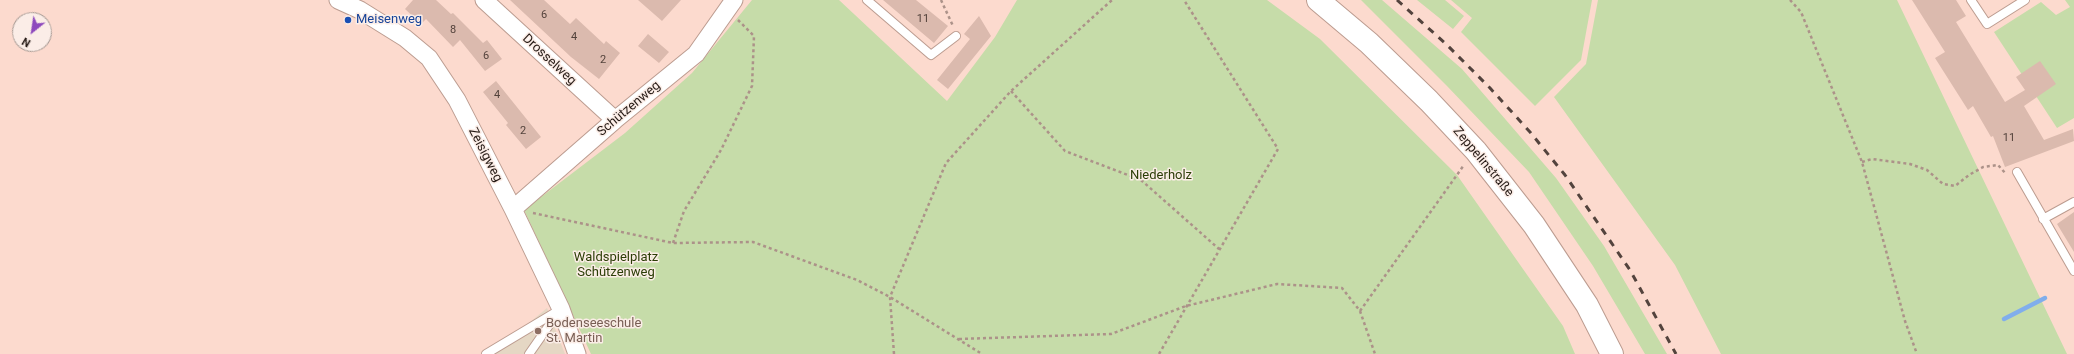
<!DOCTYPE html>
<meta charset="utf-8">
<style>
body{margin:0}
#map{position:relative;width:2074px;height:354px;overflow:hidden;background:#fcdace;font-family:Roboto,sans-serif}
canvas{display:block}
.north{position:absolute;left:12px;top:12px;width:40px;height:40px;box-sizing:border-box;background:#fbede7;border:1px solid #a59993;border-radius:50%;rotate:210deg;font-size:11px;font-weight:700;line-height:16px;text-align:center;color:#251a15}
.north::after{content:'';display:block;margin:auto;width:14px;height:18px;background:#8e49bd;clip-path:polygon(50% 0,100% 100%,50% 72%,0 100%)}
</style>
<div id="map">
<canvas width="2074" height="354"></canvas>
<div class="north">N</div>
</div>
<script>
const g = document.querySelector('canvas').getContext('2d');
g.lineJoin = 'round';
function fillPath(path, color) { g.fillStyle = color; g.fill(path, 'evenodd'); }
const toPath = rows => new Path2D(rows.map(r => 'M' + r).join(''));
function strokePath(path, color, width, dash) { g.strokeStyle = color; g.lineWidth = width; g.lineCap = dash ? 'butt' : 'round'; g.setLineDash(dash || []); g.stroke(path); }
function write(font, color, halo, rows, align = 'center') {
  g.font = font + ' Roboto,sans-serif'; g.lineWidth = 3; g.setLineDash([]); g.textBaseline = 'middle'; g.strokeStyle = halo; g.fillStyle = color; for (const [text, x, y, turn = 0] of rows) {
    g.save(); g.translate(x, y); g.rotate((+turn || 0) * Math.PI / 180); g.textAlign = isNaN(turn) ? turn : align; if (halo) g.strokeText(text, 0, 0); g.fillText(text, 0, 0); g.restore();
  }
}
const education = toPath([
 [547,308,565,354,492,354]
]);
const green = toPath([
 [752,0,839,0,947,101,995,37,1017,0,1267,0,1320,39,1457,175,1563,326,1575,354,591,354,524,210,625,133,692,73],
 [1361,0,1382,0,1462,69,1556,178,1604,246,1667,354,1645,354,1593,266,1529,172,1447,86],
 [1417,0,1445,0,1464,16,1453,29],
 [1451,0,1592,0,1581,60,1535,106,1461,32,1472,18],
 [1598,0,1897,0,2067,354,1721,354,1675,265,1554,97,1586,64],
 [2065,0,2074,0,2074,118,2057,128,1994,32,2041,2,2056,15,2070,7]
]);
const stream = toPath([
 [2004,319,2045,298]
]);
const building = toPath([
 [413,0,436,0,451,14,453,13,483,43,487,40,502,59,485,71,460,40,453,47,426,19,421,24,405,9],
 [510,0,544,0,570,24,576,18,604,44,606,41,620,53,599,79,571,57],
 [638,0,681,0,662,21],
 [883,0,916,0,948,26,934,43],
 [1912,0,1956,0,1966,16,1956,22,2005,102,2025,90,2016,77,2040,61,2056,84,2024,106,2044,140,2073,129,2074,141,2005,167,1993,136,1991,137,1973,106,1968,110,1935,58,1945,52],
 [979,16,991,36,948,89,937,80,970,39,964,34],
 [648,34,669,52,659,63,638,46],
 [496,81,541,137,526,149,506,125,508,123,483,92],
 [2074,212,2074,252,2057,224]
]);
const path = toPath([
 [941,0,953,26],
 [1790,0,1801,12,1862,162,1905,321,1917,354],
 [1011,91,1065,151,1141,180,1219,249],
 [1862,162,1872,159,1910,164,1927,170,1943,184,1955,186,1969,175,1983,167,1998,165,2006,174],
 [533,213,673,243,753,242,857,280,890,297,982,354],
 [673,243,684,211,721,150,752,86,754,36,738,20],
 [1360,311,1464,165],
 [959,339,1111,334,1186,306,1277,284,1342,288,1360,311,1375,354],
 [894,354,890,297,946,163,1011,91,1112,0],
 [1159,354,1278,149,1184,0]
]);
const lane = toPath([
 [867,0,931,55,956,36],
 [1971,0,1987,24,2025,0],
 [2017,172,2074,271],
 [2043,219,2074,202],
 [486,354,561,309],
 [529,354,559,311]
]);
const street = toPath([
 [338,0,360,10,405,38,429,58,457,100,513,209,561,309,577,354],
 [484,0,615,120],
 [513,209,615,120,696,54,734,0]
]);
const secondary = toPath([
 [1318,0,1369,43,1429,101,1476,151,1534,225,1587,305,1612,354]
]);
const rail = toPath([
 [1397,0,1446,44,1490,88,1530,132,1565,175,1630,270,1676,354]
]);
const markers = [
 [348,20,4,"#1a4fb4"],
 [538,331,4,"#8d6e63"]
];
const numberNames = [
 ["6",544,15],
 ["11",923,19],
 ["8",453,30],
 ["4",574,37],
 ["6",486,56],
 ["2",603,60],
 ["4",497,95],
 ["2",523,131],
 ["11",2009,138]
];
const transitNames = [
 ["Meisenweg",356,20]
];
const streetNames = [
 ["Drosselweg",549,60,43],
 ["Schützenweg",629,109,-40],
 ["Zeisigweg",485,155,63],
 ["Zeppelinstraße",1483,162,50]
];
const parkNames = [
 ["Niederholz",1161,176],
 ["Waldspielplatz",616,258],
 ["Schützenweg",616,273]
];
const educationNames = [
 ["Bodenseeschule",546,324],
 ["St. Martin",546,339]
];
fillPath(education, '#e5d7c4');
fillPath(green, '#c6dca9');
strokePath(stream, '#80aeec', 4.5);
fillPath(building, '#dbbaae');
strokePath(lane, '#bc9c90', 10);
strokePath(street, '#bc9c90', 19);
strokePath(secondary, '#bc9c90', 24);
strokePath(path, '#ac9289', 2.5, [3, 3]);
strokePath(lane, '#fff', 8);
strokePath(street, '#fff', 17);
strokePath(secondary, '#fff', 22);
strokePath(rail, '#53433d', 3, [7, 7]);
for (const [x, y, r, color] of markers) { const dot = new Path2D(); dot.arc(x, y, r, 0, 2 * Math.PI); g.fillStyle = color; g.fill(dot); strokePath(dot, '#fbede7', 1.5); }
write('11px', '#52423b', null, numberNames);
write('13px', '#164399', '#fbede7', transitNames, 'left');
write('13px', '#251a15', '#fbede7', streetNames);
write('13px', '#2c3e07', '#fbede7', parkNames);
write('13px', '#785e54', '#fbede7', educationNames, 'left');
</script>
